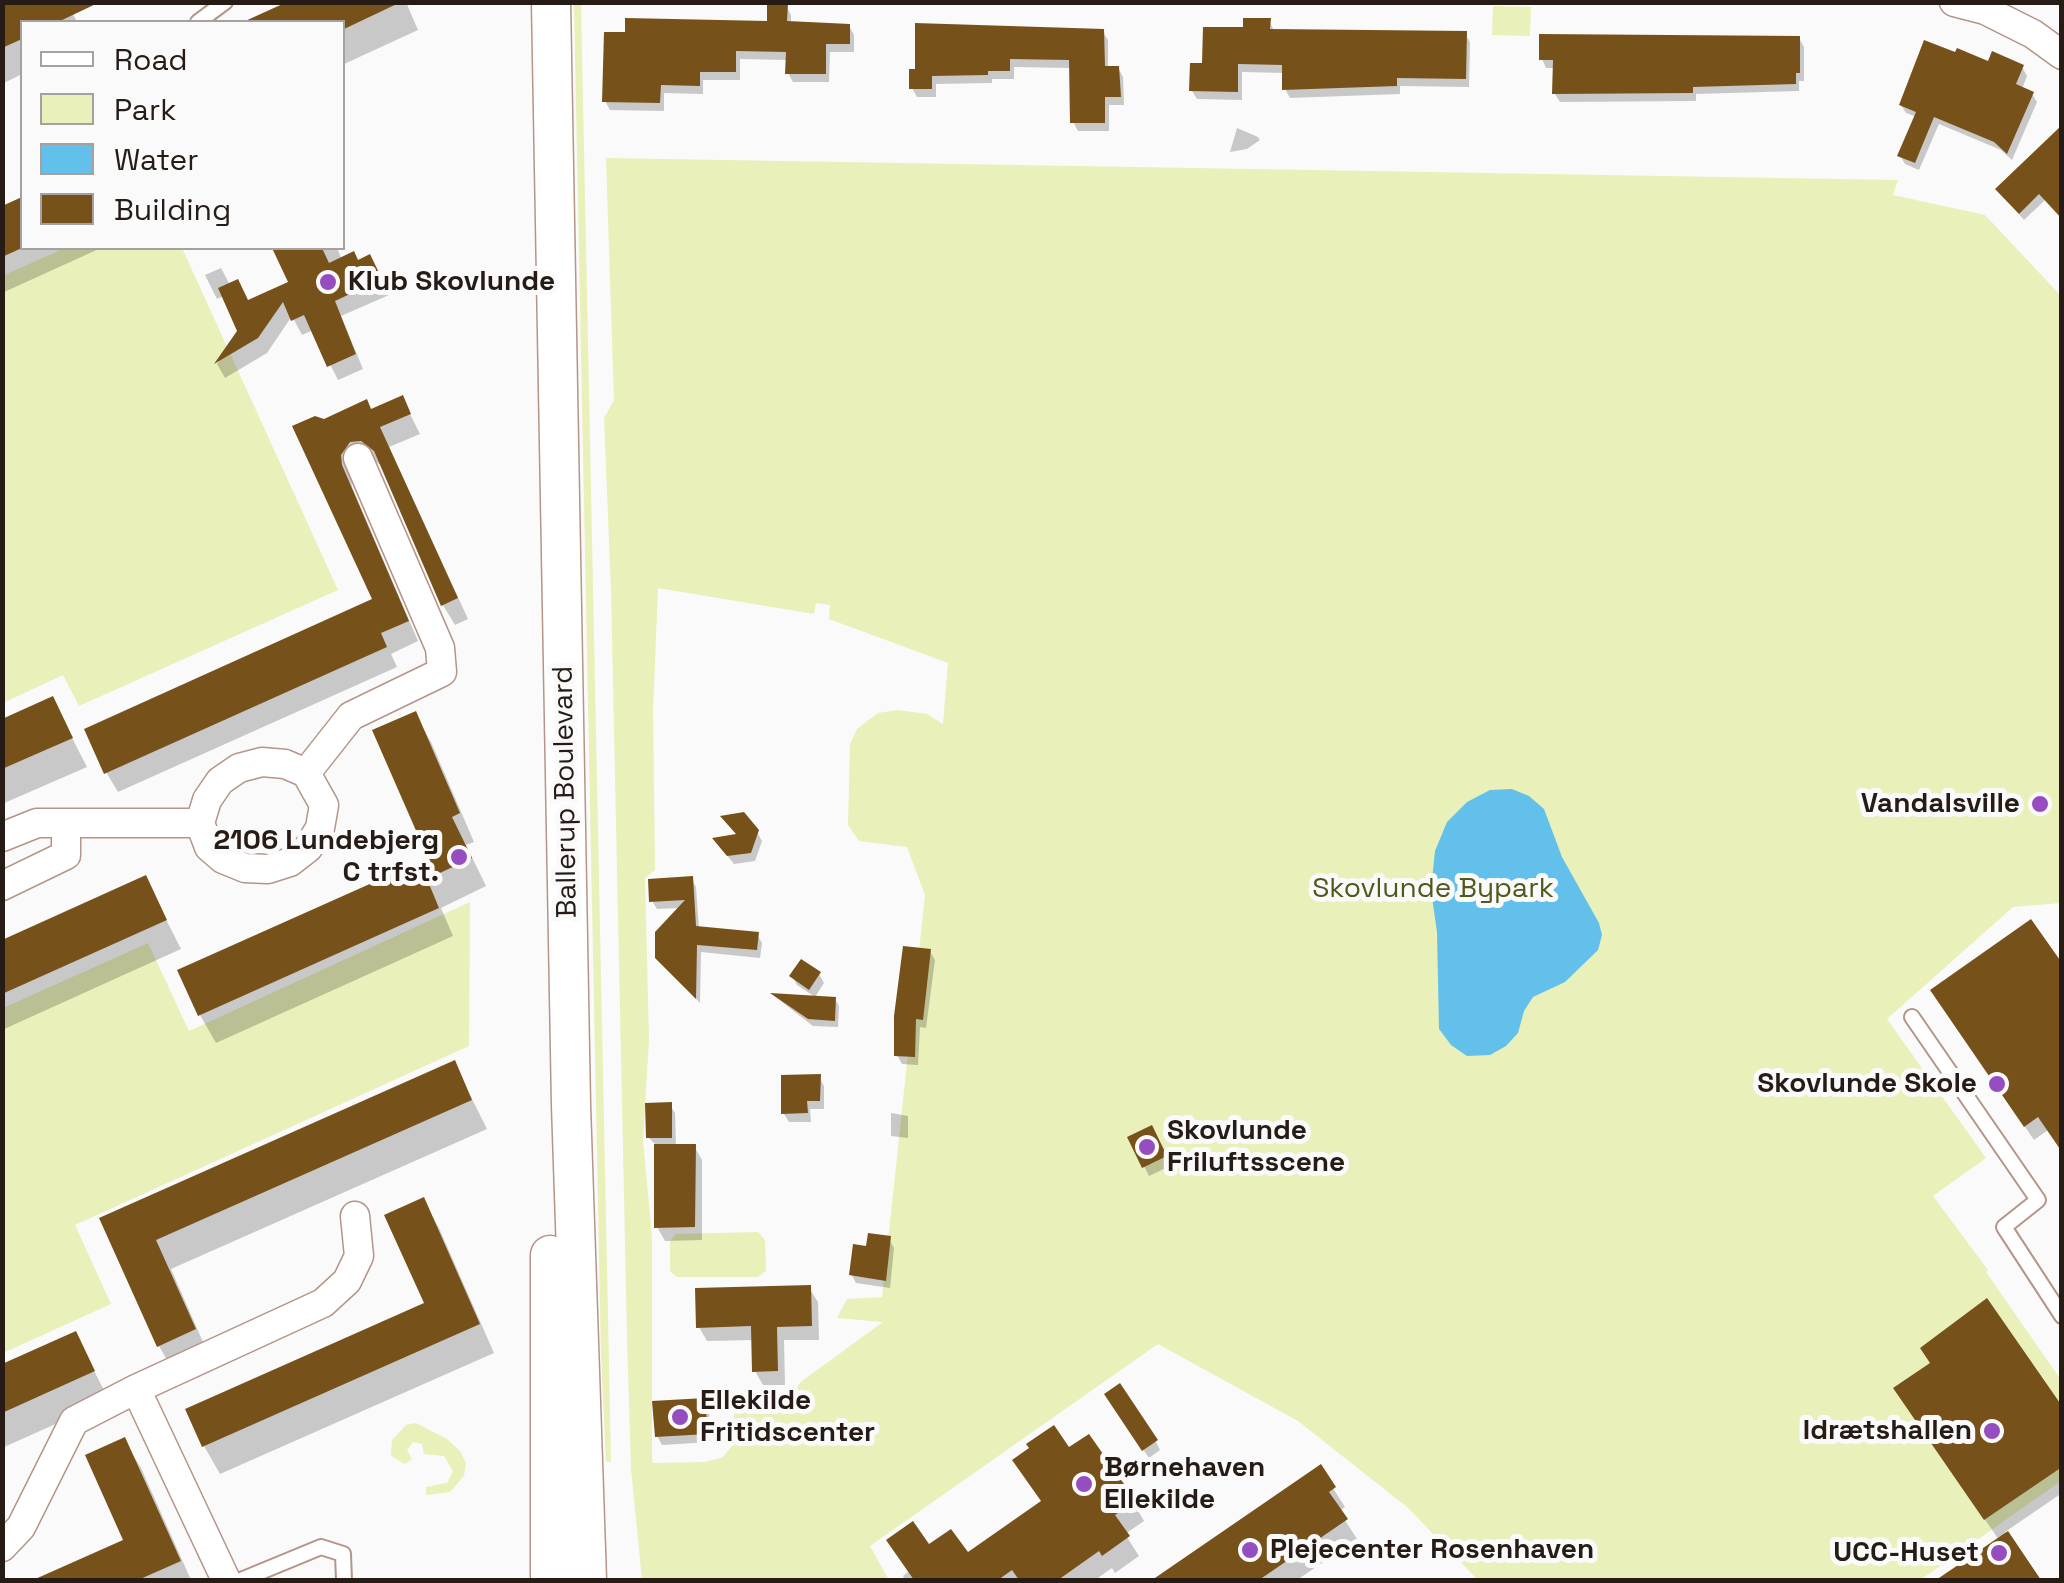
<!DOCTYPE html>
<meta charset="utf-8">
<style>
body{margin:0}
#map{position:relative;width:2064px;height:1583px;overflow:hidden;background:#fafafa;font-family:"Space Grotesk",sans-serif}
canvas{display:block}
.frame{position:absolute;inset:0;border:5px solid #271b16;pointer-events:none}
.legend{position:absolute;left:20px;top:20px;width:325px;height:230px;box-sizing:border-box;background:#fafafa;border:2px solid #a6a19f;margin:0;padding:12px 18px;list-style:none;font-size:30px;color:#271b16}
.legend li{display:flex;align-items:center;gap:20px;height:50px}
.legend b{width:50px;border:2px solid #a6a19f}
</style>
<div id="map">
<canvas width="2064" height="1583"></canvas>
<div class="frame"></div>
<ul class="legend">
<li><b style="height:12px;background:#fff"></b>Road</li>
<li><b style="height:28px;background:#e9f0b9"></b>Park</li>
<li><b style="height:28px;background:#62c0eb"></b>Water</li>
<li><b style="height:28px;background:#77511a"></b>Building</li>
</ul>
</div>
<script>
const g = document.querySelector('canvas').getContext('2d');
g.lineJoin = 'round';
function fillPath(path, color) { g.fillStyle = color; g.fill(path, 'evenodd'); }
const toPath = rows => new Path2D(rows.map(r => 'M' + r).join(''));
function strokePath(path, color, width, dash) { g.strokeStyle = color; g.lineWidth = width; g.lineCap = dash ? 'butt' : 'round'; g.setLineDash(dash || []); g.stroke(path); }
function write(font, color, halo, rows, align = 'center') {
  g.font = font + ' "Space Grotesk",sans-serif'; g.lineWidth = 10; g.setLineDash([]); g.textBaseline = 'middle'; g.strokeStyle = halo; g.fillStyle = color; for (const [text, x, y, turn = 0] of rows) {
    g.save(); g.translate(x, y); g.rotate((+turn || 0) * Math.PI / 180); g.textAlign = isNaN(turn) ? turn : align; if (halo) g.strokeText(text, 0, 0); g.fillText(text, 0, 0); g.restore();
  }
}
const green = toPath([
 [574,3,581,3,611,1462,606,1462,601,1355],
 [1493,6,1531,7,1530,36,1492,35],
 [606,158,1898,180,1893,195,1985,215,2061,296,2061,903,2013,907,1887,1019,1986,1158,1933,1196,1988,1270,1986,1272,2061,1380,2061,1481,1920,1580,1478,1580,1407,1507,1298,1421,1158,1344,870,1546,889,1580,642,1580,631,1469,627,1336,611,590,604,418,614,400],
 [658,588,814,614,816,603,830,605,829,619,948,663,943,724,927,714,898,710,878,713,857,729,850,744,848,825,859,841,907,847,925,895,882,1297,847,1299,837,1318,883,1322,802,1381,785,1401,735,1400,731,1447,723,1457,705,1462,653,1463,652,1458,652,1237,643,1140,649,1039,645,878,655,870,653,710],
 [65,248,182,248,338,590,79,706,63,675,3,703,2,276],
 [470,902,469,1046,75,1225,111,1304,3,1353,3,1008,148,943,189,1031],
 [758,1232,765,1240,766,1271,758,1277,677,1277,670,1271,670,1241,676,1234],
 [416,1423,447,1439,460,1451,466,1463,464,1476,450,1492,426,1495,426,1487,447,1483,453,1471,444,1456,424,1454,422,1444,413,1442,407,1450,412,1459,405,1464,391,1456,392,1440,406,1425]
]);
const water = toPath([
 [1512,789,1529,796,1544,809,1562,857,1599,923,1602,935,1598,950,1565,982,1533,997,1524,1011,1518,1033,1506,1046,1490,1055,1467,1056,1451,1045,1439,1029,1437,932,1431,890,1435,851,1447,822,1467,802,1490,790]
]);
const shadow = toPath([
 [2,2,67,2,77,22,22,22,22,74,2,84],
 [293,2,406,2,418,30,342,65,342,22,249,22],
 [786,6,791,15,791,24,849,26,854,35,854,52,830,52,829,82,793,82,788,73,788,60,740,59,740,80,703,80,703,94,664,93,664,111,610,110,605,101,769,24],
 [1269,20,1274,31,1465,34,1470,42,1469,87,1400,86,1400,94,1290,98,1285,89,1285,73,1242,72,1242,100,1197,99,1192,91,1205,66,1246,29],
 [1103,32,1108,40,1108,68,1118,68,1123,77,1124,105,1109,105,1109,131,1078,131,1073,122,1072,68,1014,67,1014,79,992,79,992,83,936,84,936,97,917,97,912,88,912,71],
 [1799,38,1804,47,1804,81,1799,81,1799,91,1696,94,1696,101,1560,102,1555,94,1556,68,1546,68,1542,59],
 [1989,64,2022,67,2027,76,2022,89,2032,94,2037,102,2012,160,2001,150,1939,124,1919,170,1905,164,1900,155,1917,117,1906,113,1901,105],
 [1237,128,1258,137,1260,140,1247,149,1230,152],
 [2062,128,2062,217,2045,200,2024,220,1998,190],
 [22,200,22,248,101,248,2,293,2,209],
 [275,248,337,248,342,260,378,272,389,295,341,316,363,369,338,380,313,330,302,335,292,316,267,353,225,378,217,364,240,331,224,296,217,299,205,275,221,268,230,285,248,303,291,283],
 [402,398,420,434,389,447,468,619,455,625,443,605,384,468,374,460,361,462,351,476,352,487,418,641,391,654,397,667,118,792,106,772,376,600,324,422,371,411],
 [52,699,87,767,2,804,2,721],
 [415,714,431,742,474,842,466,845,486,886,441,908,453,936,216,1043,200,1015,431,859],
 [757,832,762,841,755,861,734,864,720,847],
 [145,878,181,949,2,1030,2,942],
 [691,879,696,887,699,928,757,934,762,943,760,958,701,952,700,1003,657,957,680,908,657,909,652,901],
 [930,952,935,960,926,1028,920,1027,918,1065,902,1064,897,1055],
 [2062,968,2048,1130,2034,1140,1942,1005],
 [819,974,824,983,815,997,797,985,792,976],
 [774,996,835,999,839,1006,838,1027,813,1026],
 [454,1063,487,1129,171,1269,210,1358,175,1374,159,1346,103,1219],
 [819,1077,824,1086,824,1109,810,1109,811,1122,789,1122,784,1114],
 [670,1105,675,1113,676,1147,694,1146,702,1160,702,1240,665,1241,657,1227,657,1146,648,1137],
 [891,1113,908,1116,908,1138,891,1136],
 [1156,1137,1170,1166,1149,1176,1130,1138],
 [423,1200,439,1228,494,1353,220,1474,204,1446,427,1305],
 [889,1239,894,1248,890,1288,856,1283,851,1274,869,1249],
 [809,1288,818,1302,819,1340,784,1340,785,1385,763,1385,755,1371,754,1340,707,1341,699,1327],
 [75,1334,109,1400,2,1448,2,1367],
 [704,1400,709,1409,711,1442,662,1445,657,1436],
 [1112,1403,1156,1442,1160,1450,1149,1458],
 [1908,1407,2062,1410,2062,1493,2005,1532,2038,1580,1940,1580,1999,1540],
 [124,1440,141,1468,191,1580,39,1580,127,1541],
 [1068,1451,1133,1502,1144,1521,1125,1534,1139,1556,1115,1573,1112,1568,1095,1580,905,1580,903,1576,908,1572,900,1559,929,1548,967,1556,1043,1503],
 [1320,1468,1345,1507,1339,1511,1357,1539,1297,1580,1156,1580]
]);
const building = toPath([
 [2,2,100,2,58,22,22,22,22,39,2,48],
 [287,2,401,2,342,30,342,22,243,22],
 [767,4,788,4,787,21,850,24,850,44,826,44,826,74,785,74,786,52,736,51,736,72,700,72,700,86,661,85,660,103,602,102,604,32,625,32,625,18,767,21],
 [1243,18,1271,18,1270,29,1467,31,1466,79,1397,78,1397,86,1282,90,1282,65,1238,64,1238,92,1189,91,1190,63,1202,63,1203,27,1243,27],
 [915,23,1104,29,1105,66,1119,66,1121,97,1105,97,1105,123,1070,123,1069,60,1010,59,1010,71,988,71,988,75,932,76,932,89,909,89,909,69,915,69],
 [1539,34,1800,36,1800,73,1796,73,1796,84,1693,87,1693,93,1552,94,1553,60,1539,60],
 [1924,40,1955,52,1957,48,1988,61,1992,51,2024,65,2016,84,2034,92,2007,154,1994,142,1934,117,1915,163,1897,156,1916,112,1899,105],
 [2062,125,2062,219,2039,194,2019,214,1995,189],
 [22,197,22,248,2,257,2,206],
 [272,248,322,248,329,263,354,251,358,260,370,254,382,279,335,301,356,354,327,367,304,315,291,321,283,302,258,338,214,364,237,331,218,288,238,279,248,300,288,282],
 [403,395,411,414,380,427,458,598,441,606,374,451,361,441,350,442,341,455,342,465,409,621,381,633,387,647,104,774,84,729,372,599,292,426,315,416,324,419,367,399,371,409],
 [53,696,73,738,2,769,2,719],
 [416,711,460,813,452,817,472,858,427,879,439,908,198,1016,177,970,428,858,372,730],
 [744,812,759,830,751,853,727,856,712,838,736,834,720,816],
 [146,875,167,920,2,994,2,940],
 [693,876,696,926,759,932,757,950,697,945,696,999,655,958,655,932,685,900,649,902,648,879],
 [2031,919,2062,963,2062,1152,2038,1117,2024,1127,1930,990],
 [903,946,931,949,923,1020,916,1019,915,1057,894,1056,894,1016],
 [801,959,821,972,809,990,789,976],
 [770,993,836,997,835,1021,808,1019],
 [455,1060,472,1100,156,1240,196,1329,157,1347,99,1218],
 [821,1074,820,1101,807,1101,808,1113,781,1114,781,1075],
 [672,1102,672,1138,646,1138,645,1103],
 [1152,1125,1167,1156,1142,1168,1127,1137],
 [654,1144,696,1144,695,1227,654,1228],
 [424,1197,480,1324,202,1447,185,1409,424,1303,384,1215],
 [868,1233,891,1236,886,1281,849,1275,853,1244,866,1246],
 [811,1285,812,1326,777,1327,778,1371,752,1372,751,1326,696,1328,695,1288],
 [1987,1298,2062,1406,2062,1467,1984,1520,1893,1388,1930,1363,1920,1348],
 [76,1331,95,1371,2,1413,2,1364],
 [1120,1383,1158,1440,1142,1451,1104,1394],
 [705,1398,708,1434,655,1437,652,1401],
 [1054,1425,1069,1447,1089,1434,1136,1501,1115,1515,1130,1536,1102,1556,1099,1551,1058,1580,1019,1580,1012,1570,998,1580,914,1580,886,1540,913,1521,929,1544,951,1529,968,1552,1041,1501,1012,1460,1029,1448,1026,1444],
 [125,1437,181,1561,138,1580,33,1580,123,1540,85,1455],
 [1321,1464,1336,1487,1329,1492,1348,1519,1259,1580,1152,1580],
 [2008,1531,2041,1580,1936,1580]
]);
const lane = toPath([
 [198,22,225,2],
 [1912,1017,2038,1200,2004,1227,2062,1316],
 [241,1580,321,1547,343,1554,344,1580]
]);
const street = toPath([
 [1954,2,1985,10,2033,34,2062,55],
 [262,762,285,764,306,773,324,805,320,828,308,848,290,862,268,869,245,868,223,859,209,847,200,823,207,800,220,781,239,768,262,762],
 [306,773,351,716,442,672,440,648,358,458],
 [2,837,37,823,200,823],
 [2,886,66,855,66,823],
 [136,1389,226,1580],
 [2,1547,21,1527,74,1421,136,1389,323,1303,347,1281,359,1256,355,1216]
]);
const secondary = toPath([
 [551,2,571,1105,587,1580],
 [550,1580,550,1255]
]);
const markers = [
 [328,282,10,"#954dc0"],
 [2040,804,10,"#954dc0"],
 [459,857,10,"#954dc0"],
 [1997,1084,10,"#954dc0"],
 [1147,1147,10,"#954dc0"],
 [680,1417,10,"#954dc0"],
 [1992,1431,10,"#954dc0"],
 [1084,1484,10,"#954dc0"],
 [1250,1550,10,"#954dc0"],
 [1999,1553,10,"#954dc0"]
];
const poiNames = [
 ["Klub Skovlunde",348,282],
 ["Vandalsville",2020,804,"right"],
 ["2106 Lundebjerg",439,841,"right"],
 ["C trfst.",439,873,"right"],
 ["Skovlunde Skole",1977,1084,"right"],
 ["Skovlunde",1167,1131],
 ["Friluftsscene",1167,1163],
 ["Ellekilde",700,1401],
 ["Fritidscenter",700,1433],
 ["Idrætshallen",1972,1431,"right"],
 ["Børnehaven",1104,1468],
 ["Ellekilde",1104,1500],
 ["Plejecenter Rosenhaven",1270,1550],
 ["UCC-Huset",1979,1553,"right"]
];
const streetNames = [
 ["Ballerup Boulevard",566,792,-91]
];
const parkNames = [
 ["Skovlunde Bypark",1433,889]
];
fillPath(green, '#e9f0b9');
fillPath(water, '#62c0eb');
fillPath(shadow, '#0003');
fillPath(building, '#77511a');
strokePath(lane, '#b49587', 18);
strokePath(street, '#b49587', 31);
strokePath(secondary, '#b49587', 41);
strokePath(lane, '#fff', 14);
strokePath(street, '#fff', 28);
strokePath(secondary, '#fff', 38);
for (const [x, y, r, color] of markers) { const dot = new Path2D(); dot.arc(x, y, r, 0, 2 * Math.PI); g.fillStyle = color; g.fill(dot); strokePath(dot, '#fafafa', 4); }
write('bold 28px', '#271b16', '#fafafa', poiNames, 'left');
write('28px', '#271b16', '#fafafa', streetNames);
write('28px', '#52571a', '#fafafa', parkNames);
</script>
